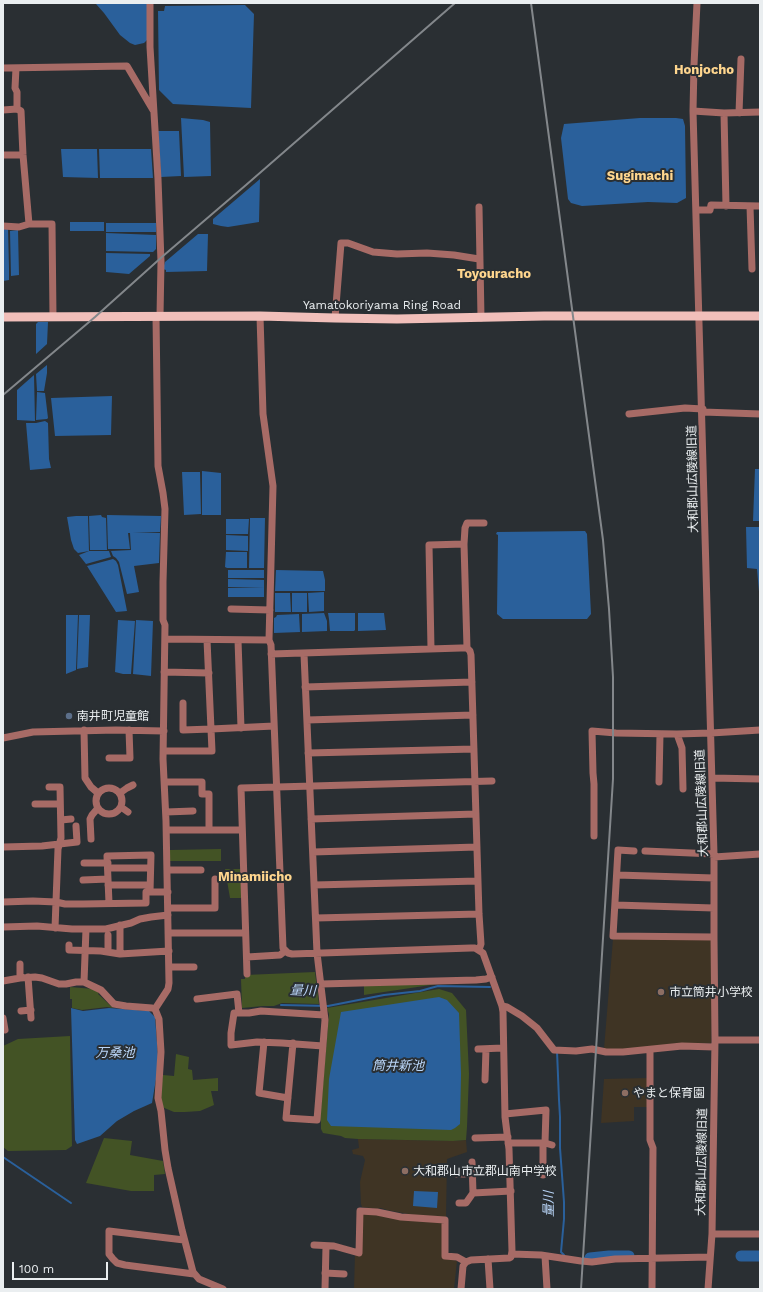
<!DOCTYPE html>
<meta charset="utf-8">
<style>
body{margin:0}
#map{position:relative;width:763px;height:1292px;overflow:hidden;background:#2a2f33;font-family:"Work Sans",sans-serif}
canvas{display:block}
.frame{position:absolute;inset:0;border:4px solid #eaeef0;pointer-events:none}
.scale{position:absolute;left:12px;top:1262px;width:96px;height:18px;box-sizing:border-box;border:2px solid #eaeef0;border-top:0;padding-left:5px;font-size:12px;line-height:14px;white-space:nowrap;color:#eaeef0;-webkit-text-stroke:3px #2a2f33;paint-order:stroke}
</style>
<div id="map">
<canvas width="763" height="1292"></canvas>
<div class="frame"></div>
<div class="scale">100 m</div>
</div>
<script>
const g = document.querySelector('canvas').getContext('2d');
g.lineJoin = 'round';
function fillPath(path, color) { g.fillStyle = color; g.fill(path, 'evenodd'); }
const toPath = rows => new Path2D(rows.map(r => 'M' + r).join(''));
function strokePath(path, color, width, dash) { g.strokeStyle = color; g.lineWidth = width; g.lineCap = dash ? 'butt' : 'round'; g.setLineDash(dash || []); g.stroke(path); }
function write(font, color, halo, rows, align = 'center') {
  g.font = font + ' "Work Sans","Noto Sans JP",sans-serif'; g.lineWidth = 4; g.setLineDash([]); g.textBaseline = 'middle'; g.strokeStyle = halo; g.fillStyle = color; for (const [text, x, y, turn = 0] of rows) {
    g.save(); g.translate(x, y); g.rotate((+turn || 0) * Math.PI / 180); g.textAlign = isNaN(turn) ? turn : align; if (halo) g.strokeText(text, 0, 0); g.fillText(text, 0, 0); g.restore();
  }
}
const education = toPath([
 [613,939,710,939,714,941,711,1043,678,1043,629,1051,604,1049],
 [648,1078,648,1107,634,1107,634,1121,601,1123,604,1079],
 [358,1139,453,1141,466,1140,467,1152,447,1159,446,1217,414,1215,387,1210,381,1208,377,1209,362,1207,361,1204,360,1182,365,1160,363,1156,353,1154,352,1150,359,1148],
 [365,1213,441,1222,443,1226,443,1258,457,1261,454,1289,354,1289,355,1254,361,1255,361,1215]
]);
const green = toPath([
 [221,849,221,861,170,861,170,850],
 [225,869,241,869,242,898,230,898],
 [315,972,319,1004,282,1003,274,1006,263,1006,242,1008,241,979,245,979,245,975],
 [444,983,364,995,364,985],
 [70,987,94,989,99,993,98,994,113,1008,107,1007,82,1010,72,1008,72,999,70,999],
 [439,989,452,993,466,1010,469,1074,467,1127,466,1140,453,1141,358,1139,345,1138,341,1136,323,1133,321,1129,321,1122,320,1119,329,1014,327,1008],
 [70,1036,72,1146,66,1150,8,1151,3,1147,3,1046,18,1039],
 [176,1054,189,1057,188,1069,192,1070,193,1080,218,1078,218,1091,211,1091,214,1105,200,1111,185,1112,174,1112,162,1107,160,1093,163,1075,174,1076],
 [104,1138,132,1141,130,1155,163,1161,165,1174,154,1175,154,1191,131,1191,86,1183]
]);
const water = toPath([
 [95,3,148,3,147,40,144,43,135,45,130,43,120,35,104,13,96,4],
 [245,5,254,14,251,108,173,104,159,90,158,11,164,11,165,6],
 [181,118,203,120,210,122,211,176,184,177],
 [640,118,676,118,683,119,685,126,686,198,677,203,648,202,582,206,571,203,568,199,561,138,564,124],
 [158,131,179,131,181,176,161,177],
 [97,149,98,178,63,177,61,149],
 [99,149,151,149,153,178,100,178],
 [260,179,259,222,228,227,221,226,213,224,213,219],
 [70,222,104,222,104,231,70,231],
 [106,223,156,223,156,232,106,232],
 [3,229,8,229,9,268,9,280,3,281],
 [18,230,19,275,11,276,10,231],
 [106,233,156,235,156,249,153,252,106,251],
 [198,234,208,234,207,271,166,272,166,270,163,269,165,262],
 [106,253,150,254,150,256,129,274,106,272],
 [38,322,48,322,47,344,36,354,36,324],
 [47,365,47,373,44,391,37,391,36,374],
 [34,375,35,421,17,420,17,390],
 [37,392,45,393,48,418,47,419,36,420],
 [112,396,111,435,55,436,51,398],
 [45,421,48,423,49,459,51,468,30,470,26,423,36,423],
 [755,469,760,469,760,521,753,521],
 [202,471,221,473,221,515,202,515],
 [182,472,200,472,201,514,184,515],
 [101,515,102,517,106,518,107,550,90,550,89,516],
 [107,515,161,516,160,532,133,533,160,533,159,563,134,566,139,592,127,594,119,562,116,558,113,556,111,551,131,550,130,533,128,533,130,549,108,549],
 [76,516,88,516,89,551,109,551,111,557,86,564,79,555,89,551,78,553,74,549,71,540,67,517],
 [250,518,265,518,264,568,249,568],
 [226,519,249,519,248,534,226,534],
 [746,527,760,527,760,603,757,569,747,568],
 [585,531,587,534,591,614,587,619,503,619,497,614,498,535,496,534,497,532],
 [226,535,248,536,248,551,226,550],
 [226,552,247,552,247,568,227,568,225,567],
 [113,559,116,561,118,565,127,611,116,612,87,566],
 [228,570,264,570,264,578,228,578],
 [276,570,323,571,325,580,325,591,275,591],
 [228,579,264,580,264,588,228,587],
 [228,588,264,588,264,597,228,597],
 [324,592,324,611,309,612,308,593],
 [275,593,290,593,291,612,275,612],
 [292,593,307,593,307,612,292,612],
 [324,613,327,621,327,631,302,632,302,614],
 [328,613,355,613,355,630,354,631,330,631,329,619],
 [358,613,384,613,386,630,358,631],
 [299,614,300,632,274,633,274,618,276,617,277,615],
 [66,615,78,615,76,670,66,674],
 [79,615,90,615,88,667,77,669],
 [118,620,135,621,131,674,123,674,115,672],
 [136,620,153,621,151,676,133,674],
 [439,997,447,1000,459,1013,461,1074,460,1124,455,1128,451,1130,331,1126,327,1120,329,1079,341,1012],
 [71,1008,83,1011,109,1008,149,1011,155,1017,158,1056,157,1073,152,1103,134,1111,117,1121,100,1136,77,1144,75,1140],
 [414,1191,438,1192,437,1208,413,1206]
]);
const stream = toPath([
 [281,1005,328,1006,384,995,420,991,438,986,490,987],
 [557,1051,559,1100,560,1117,560,1148,564,1202,564,1219,561,1252,564,1255],
 [3,1157,71,1203],
 [584,1258,590,1258]
]);
const river = toPath([
 [741,1256,760,1256],
 [590,1258,609,1256,629,1256]
]);
const minor = toPath([
 [150,3,150,47,158,179,161,262,160,316],
 [697,3,694,65,693,111,714,854,714,937,715,1040,712,1234,708,1289],
 [3,68,127,66,153,110],
 [16,68,15,88,17,92,17,109,21,111,23,155,29,224],
 [3,110,17,109],
 [693,111,724,113,760,112],
 [724,113,726,206],
 [739,113,741,59],
 [3,155,23,155],
 [750,206,752,269],
 [479,207,481,318],
 [697,210,710,210,711,205,760,206],
 [3,226,19,227,29,224,52,224,53,317],
 [260,316,263,414,273,486,269,640,271,645,283,948,288,953,292,954,471,948,475,948,483,953,502,1006,503,1012,505,1117,509,1149,512,1251,511,1257,509,1258,471,1260,466,1262,463,1266,461,1289],
 [335,318,341,243,348,243,373,252,397,254,427,253,454,255,479,259],
 [703,412,760,414],
 [629,414,685,408,703,409],
 [464,544,465,528,467,523,484,523],
 [231,609,270,610],
 [165,639,269,640],
 [238,640,241,728],
 [431,649,429,545,464,544,467,648],
 [271,654,461,648,467,648,470,651,471,655,479,914,481,944,479,950],
 [164,672,209,673],
 [305,687,472,682],
 [183,703,183,730,211,729,207,640],
 [307,720,473,715],
 [84,730,85,778,91,787,98,793],
 [677,734,682,748,683,789],
 [3,738,33,732,116,730,164,731],
 [164,751,212,751,211,729,274,726],
 [308,753,474,749],
 [109,758,130,758,129,730],
 [712,778,760,779],
 [165,782,202,782,202,794,209,794,209,830],
 [659,782,660,734],
 [49,787,60,787,61,838,58,849,55,928],
 '96 801a13 13 0 1 1 26 0a13 13 0 1 1-26 0Z',
 [120,793,127,788,133,785],
 [35,804,60,804],
 [121,807,128,812],
 [166,812,193,811],
 [311,819,476,814],
 [61,820,71,819],
 [167,830,242,830],
 [594,836,594,784,593,773,592,731,616,733,677,734,711,733,760,730],
 [91,839,90,819,92,815,98,808],
 [3,847,42,846,77,842,76,826],
 [634,851,618,850,613,936,714,937],
 [645,851,714,854],
 [313,852,477,847],
 [714,857,760,854],
 [84,863,108,863],
 [108,868,150,868],
 [167,870,201,870],
 [617,875,714,878],
 [83,880,108,879],
 [108,885,150,885],
 [314,885,478,881],
 [3,902,33,901,56,902,65,904,83,904,146,903,146,892,168,892],
 [109,903,107,856,151,855,150,892],
 [615,905,714,908],
 [168,908,215,908,215,879],
 [316,918,479,914],
 [120,925,120,954],
 [3,927,37,926,72,929,106,929,131,923,140,919,151,917,168,915],
 [168,933,245,933],
 [69,945,69,950,101,951,120,954,169,951],
 [108,952,108,935],
 [247,957,280,955,285,951],
 [20,964,20,978],
 [169,967,194,967],
 [247,974,241,788,492,781],
 [28,977,31,1018],
 [3,981,20,978,35,977,42,978,59,984,66,984,76,982,84,982,101,990,114,1004,126,1006,152,1008,155,1009],
 [84,982,86,929],
 [321,984,476,980,486,979,492,977],
 [197,999,237,994,239,1013],
 [502,1006,507,1007,522,1016,537,1028,554,1050,576,1051,592,1049,606,1052,623,1052,682,1046,714,1047],
 [155,1009,168,989,169,983,166,821,163,759,165,625,163,620,163,582,165,509,163,493,158,466,156,316],
 [155,1009,159,1019,161,1052,158,1098,161,1111,165,1150,168,1168,182,1230,193,1272,199,1279,223,1289],
 [21,1011,31,1010],
 [3,1018,5,1030],
 [715,1040,760,1040],
 [264,1042,259,1093,288,1098],
 [293,1043,286,1118,317,1120,325,1020,317,953,304,654],
 [323,1046,282,1043,257,1042,231,1045,231,1033,234,1013,249,1013,261,1011,324,1015],
 [478,1049,503,1048],
 [650,1050,650,1140,653,1148,652,1289],
 [485,1080,486,1049],
 [505,1114,546,1110,545,1143],
 [475,1138,508,1137],
 [508,1143,545,1143,552,1145],
 [543,1143,543,1175],
 [472,1162,473,1193,511,1191],
 [457,1174,473,1174],
 [459,1203,466,1203,473,1193],
 [712,1234,760,1234],
 [184,1240,109,1231,109,1254,113,1259,117,1263,125,1265,194,1274],
 [314,1245,334,1246,359,1253,360,1211,377,1212,401,1217,445,1220,445,1256,457,1257,466,1262],
 [512,1254,541,1255,581,1261,592,1262,615,1259,710,1257],
 [545,1256,547,1289],
 [488,1259,490,1289],
 [325,1273,344,1274],
 [325,1289,326,1246]
]);
const major = toPath([
 [3,317,260,316,335,318,397,319,544,316,760,316]
]);
const rail = toPath([
 [531,3,603,540,609,609,613,677,613,779,581,1289],
 [3,395,95,317,163,256,246,185,455,3]
]);
const markers = [
 [69,716,4,"#5c6f8a"],
 [661,992,4,"#8d6e63"],
 [625,1093,4,"#8d6e63"],
 [405,1171,4,"#8d6e63"]
];
const streetNames = [
 ["Yamatokoriyama Ring Road",382,305],
 ["大和郡山広陵線旧道",693,479,-91],
 ["大和郡山広陵線旧道",702,803,-92],
 ["大和郡山広陵線旧道",702,1162,-89]
];
const poiNames = [
 ["南井町児童館",77,716],
 ["市立筒井小学校",669,992],
 ["やまと保育園",633,1093],
 ["大和郡山市立郡山南中学校",413,1171]
];
const neighbourhoodNames = [
 ["Honjocho",704,70],
 ["Sugimachi",640,176],
 ["Toyouracho",494,274],
 ["Minamiicho",255,877]
];
const waterNames = [
 ["量川",303,991,2],
 ["万桑池",115,1053],
 ["筒井新池",398,1066],
 ["量川",549,1204,-90]
];
fillPath(education, '#3f3424');
fillPath(green, '#435325');
fillPath(water, '#2a609b');
strokePath(stream, '#2a609b', 2);
strokePath(river, '#2a609b', 11);
strokePath(minor, '#a76b66', 7);
strokePath(major, '#f1bfba', 9);
strokePath(rail, '#83878b', 2);
for (const [x, y, r, color] of markers) { const dot = new Path2D(); dot.arc(x, y, r, 0, 2 * Math.PI); g.fillStyle = color; g.fill(dot); strokePath(dot, '#2a2f33', 1.5); }
write('12px', '#eaeef0', '#2a2f33', streetNames);
write('12px', '#eaeef0', '#2a2f33', poiNames, 'left');
write('bold 13px', '#ffd68e', '#2a2f33', neighbourhoodNames);
write('italic 13px', '#bad6f9', '#2a2f33', waterNames);
</script>
